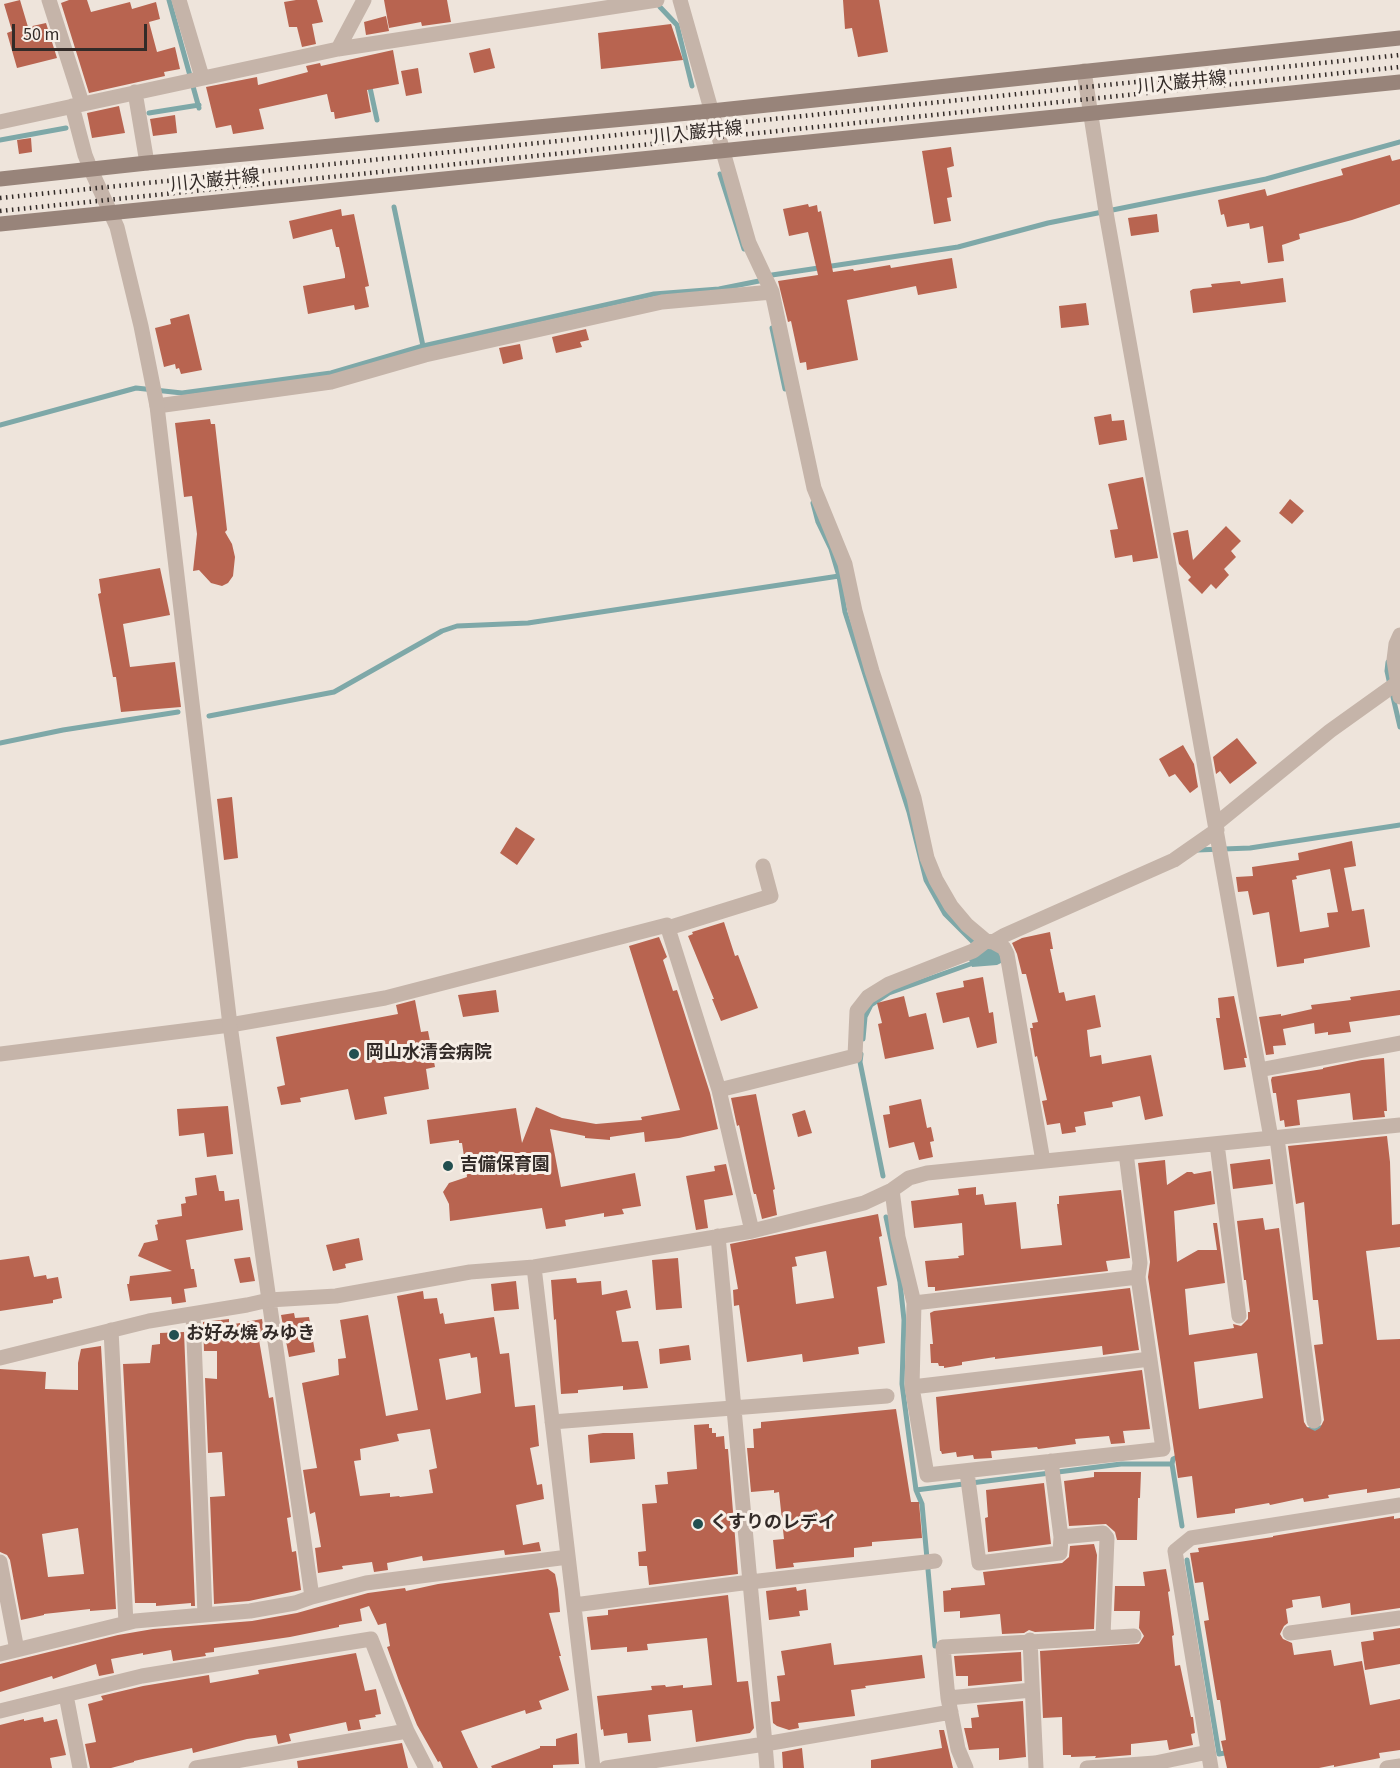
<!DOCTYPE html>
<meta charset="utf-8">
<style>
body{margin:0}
#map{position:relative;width:1400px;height:1768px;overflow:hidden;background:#eee4db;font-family:"Source Sans 3",sans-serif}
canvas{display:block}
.scale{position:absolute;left:12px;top:24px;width:135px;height:27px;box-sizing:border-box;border:3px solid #332b28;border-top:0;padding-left:8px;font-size:18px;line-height:21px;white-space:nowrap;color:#332b28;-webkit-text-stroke:4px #f7efe7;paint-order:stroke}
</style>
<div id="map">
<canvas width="1400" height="1768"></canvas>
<div class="scale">50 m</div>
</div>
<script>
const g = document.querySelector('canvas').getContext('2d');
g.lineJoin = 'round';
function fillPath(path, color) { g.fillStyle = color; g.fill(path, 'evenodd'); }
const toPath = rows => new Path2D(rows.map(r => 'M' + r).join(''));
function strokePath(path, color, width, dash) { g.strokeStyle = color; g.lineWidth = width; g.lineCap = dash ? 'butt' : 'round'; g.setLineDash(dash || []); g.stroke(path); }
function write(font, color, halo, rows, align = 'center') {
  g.font = font + ' "Source Sans 3","Noto Sans JP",sans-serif'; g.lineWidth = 6; g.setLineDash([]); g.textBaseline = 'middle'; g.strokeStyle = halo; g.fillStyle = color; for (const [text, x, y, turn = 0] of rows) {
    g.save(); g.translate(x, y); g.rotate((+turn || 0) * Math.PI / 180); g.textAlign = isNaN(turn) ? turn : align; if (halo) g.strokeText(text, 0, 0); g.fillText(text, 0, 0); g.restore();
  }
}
const water = toPath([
 [988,946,999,952,1003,962,997,965,972,967,969,960]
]);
const stream = toPath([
 [169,0,199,108],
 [660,7,677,25,692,86],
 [369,83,377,120],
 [149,113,199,105],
 [0,140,66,128],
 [720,174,744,249],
 [394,207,423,346],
 [772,328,785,389],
 [0,425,136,388,182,393,331,373,423,346,654,294,719,289,759,281,772,275,958,247,1048,223,1266,179,1400,142],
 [813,503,818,522,831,549,839,576,845,612,909,812,926,880,945,914,978,947],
 [1388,662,1387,671,1390,685],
 [1393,697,1400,727],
 [209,716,334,692,442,631,457,626,528,623,839,576],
 [0,743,63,730,178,712],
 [1197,850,1250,848,1400,825],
 [863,1039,865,1017,871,1005,889,993,976,962],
 [861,1054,860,1062,883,1176],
 [886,1217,900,1282,904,1320,902,1384,916,1490,922,1504,935,1646],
 [1307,1430,1327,1427],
 [1180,1456,1173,1459,1172,1464,1182,1526],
 [916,1490,1121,1464,1172,1464],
 [1187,1560,1219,1754,1231,1752]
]);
const building = toPath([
 [20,0,28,27,46,23,57,58,17,68,7,33,12,31,4,4],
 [69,0,87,0,91,12,130,2,132,9,156,2,160,19,149,22,157,52,175,47,180,69,164,72,165,76,89,93,61,3],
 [296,0,317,0,323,22,312,24,316,44,302,47,297,27,289,27,284,2],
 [384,0,447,0,451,22,422,26,421,22,389,28],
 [843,0,879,0,888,52,858,57,852,28,845,29],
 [386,16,389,31,366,35,364,22],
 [671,24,683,60,601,69,598,33],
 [490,48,495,68,474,73,469,53],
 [393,50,399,84,367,90,371,112,335,119,334,112,331,112,327,94,259,109,264,129,233,134,231,125,216,128,206,87,257,77,258,85,308,72,306,66,320,63,321,66],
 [418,68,422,93,406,96,401,71],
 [119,106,125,133,92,138,87,113],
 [175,115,177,133,153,136,150,119],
 [31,138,32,152,19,154,17,140],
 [951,147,954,166,947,168,952,197,947,198,951,221,934,224,922,151],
 [1390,155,1392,161,1400,159,1400,204,1352,220,1299,234,1300,239,1282,245,1284,261,1268,263,1263,226,1250,229,1249,223,1227,227,1224,214,1221,215,1218,200,1265,189,1267,196,1343,175,1341,169],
 [808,204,809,207,817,205,818,212,821,211,833,272,853,269,854,271,890,265,891,268,952,258,957,288,918,295,916,286,847,300,858,360,807,370,806,362,800,363,791,321,788,322,778,281,818,275,808,232,789,236,783,209],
 [341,209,342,216,354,214,369,286,365,287,369,307,355,310,354,305,308,314,303,286,345,278,345,275,339,247,336,247,332,229,293,239,289,221],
 [1157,214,1159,232,1131,236,1128,218],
 [1283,278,1286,302,1193,313,1190,291,1193,289,1212,287,1211,284,1240,281,1241,284],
 [1086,303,1089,325,1061,328,1059,306],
 [189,314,202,370,181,374,179,368,176,369,175,364,164,367,155,328,171,324,170,319],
 [586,329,589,340,580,342,582,347,556,353,552,337],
 [520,344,523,359,503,364,499,348],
 [1111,414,1112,421,1124,420,1127,440,1099,445,1094,417],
 [210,419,211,424,215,424,227,530,225,532,232,544,235,557,233,576,228,583,222,586,211,583,199,570,193,571,197,534,192,496,184,497,175,423],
 [1143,477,1158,558,1133,562,1132,555,1115,558,1110,530,1118,529,1108,484],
 [1290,499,1304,511,1292,524,1279,513],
 [1226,526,1241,541,1231,551,1236,557,1224,569,1229,575,1216,589,1211,584,1202,594,1188,580,1191,577,1179,564,1173,533,1188,530,1193,560],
 [160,568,170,615,123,624,130,667,175,662,181,707,121,712,116,677,113,677,98,594,101,593,99,579],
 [1237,738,1257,763,1230,784,1220,771,1216,774,1213,757],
 [1183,745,1194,764,1198,787,1190,793,1175,774,1169,777,1159,759],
 [232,797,238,858,224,860,217,799],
 [516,827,535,839,517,865,500,853],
 [1352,841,1356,866,1344,868,1352,911,1364,909,1370,947,1304,959,1304,963,1277,967,1269,912,1253,915,1248,891,1238,892,1236,877,1253,876,1252,867,1299,860,1298,853],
 [1330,869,1338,912,1327,913,1329,927,1300,932,1292,880,1297,879,1296,876],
 [724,922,735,956,738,955,758,1008,721,1021,712,999,714,999,688,936,693,934,692,932],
 [1050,932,1053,949,1050,949,1059,993,1064,992,1066,1001,1095,995,1101,1027,1087,1030,1090,1057,1101,1055,1102,1064,1151,1055,1163,1116,1145,1120,1140,1096,1112,1102,1113,1107,1084,1112,1086,1125,1075,1127,1076,1132,1062,1134,1060,1123,1047,1125,1042,1101,1047,1100,1037,1056,1035,1057,1030,1028,1033,1028,1032,1023,1038,1022,1026,974,1022,974,1017,954,1012,943,1022,938],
 [659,937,667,957,663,960,673,991,677,990,710,1093,718,1129,679,1138,645,1142,644,1132,610,1137,610,1140,585,1138,585,1136,550,1129,561,1187,635,1173,641,1206,622,1209,624,1214,604,1217,604,1213,565,1220,566,1226,546,1229,542,1208,450,1221,449,1204,443,1192,449,1183,467,1177,462,1143,459,1143,459,1140,430,1144,427,1120,516,1108,522,1143,536,1107,562,1118,596,1124,642,1120,641,1117,680,1110,629,946],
 [983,977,989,1013,993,1012,997,1043,977,1048,969,1017,943,1023,936,993,964,987,963,981],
 [496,990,499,1012,463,1017,458,995],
 [1400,990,1400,1015,1349,1022,1351,1032,1328,1035,1328,1032,1315,1034,1314,1023,1283,1029,1286,1045,1273,1046,1274,1054,1266,1055,1259,1017,1281,1014,1281,1016,1312,1009,1311,1005,1351,1000,1350,997],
 [904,996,909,1017,926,1013,934,1049,885,1059,878,1024,882,1023,877,1003],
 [1234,996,1247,1058,1244,1058,1246,1067,1224,1070,1216,1018,1220,1018,1218,998],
 [415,1000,421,1032,428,1031,435,1067,426,1069,429,1089,384,1097,387,1114,355,1120,348,1089,300,1098,301,1102,281,1105,277,1087,285,1085,276,1037,398,1014,396,1005],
 [1384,1058,1387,1111,1384,1111,1385,1117,1353,1120,1350,1093,1297,1100,1300,1125,1285,1127,1284,1120,1280,1121,1276,1093,1273,1093,1271,1080,1272,1077,1323,1069,1323,1068,1362,1060],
 [756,1094,775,1189,773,1190,777,1215,762,1219,756,1194,754,1194,753,1191,739,1125,737,1126,731,1098],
 [921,1099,927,1128,931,1127,934,1141,930,1142,933,1157,919,1160,914,1142,889,1148,883,1115,890,1114,889,1106],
 [228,1106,233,1154,207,1157,204,1133,179,1136,177,1109],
 [805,1110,812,1133,798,1137,792,1114],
 [1387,1136,1390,1162,1392,1225,1400,1224,1400,1247,1366,1251,1377,1340,1400,1339,1400,1488,1367,1493,1367,1489,1328,1495,1329,1498,1304,1502,1303,1498,1270,1505,1269,1503,1235,1509,1235,1513,1197,1518,1192,1476,1178,1478,1148,1277,1150,1262,1138,1163,1165,1160,1167,1185,1187,1172,1192,1172,1194,1174,1211,1171,1215,1204,1174,1211,1177,1262,1198,1250,1217,1250,1213,1223,1217,1223,1225,1283,1185,1289,1189,1335,1234,1328,1233,1324,1241,1326,1248,1319,1248,1312,1250,1312,1246,1280,1244,1280,1237,1221,1263,1218,1265,1230,1279,1228,1304,1422,1307,1427,1315,1431,1320,1428,1324,1420,1314,1345,1323,1344,1318,1300,1313,1300,1304,1202,1296,1204,1288,1146],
 [1257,1353,1263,1398,1199,1409,1194,1362],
 [1270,1159,1273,1184,1233,1189,1230,1164],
 [726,1164,733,1195,704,1200,708,1228,696,1230,686,1176,715,1171,714,1166],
 [216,1175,219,1191,224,1191,225,1201,239,1199,243,1230,186,1240,191,1269,194,1269,197,1287,184,1289,186,1302,172,1304,171,1297,130,1301,127,1284,129,1284,130,1276,172,1271,138,1256,144,1243,158,1240,155,1225,158,1224,157,1220,182,1216,181,1204,186,1203,185,1197,197,1195,195,1178],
 [976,1187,976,1195,983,1194,985,1205,1016,1202,1021,1249,1062,1245,1057,1204,1059,1204,1059,1196,1121,1190,1130,1258,1106,1261,1108,1271,935,1291,935,1287,928,1287,925,1261,959,1258,958,1256,964,1255,962,1223,914,1228,911,1201,959,1195,958,1189],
 [878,1214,882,1236,879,1237,887,1285,877,1287,885,1343,858,1347,859,1354,803,1362,802,1354,747,1362,739,1305,734,1306,733,1290,738,1289,730,1244],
 [826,1251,834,1298,796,1304,792,1267,797,1266,795,1257],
 [359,1238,363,1260,345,1264,346,1268,333,1271,326,1245],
 [29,1256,34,1277,46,1275,47,1279,58,1277,62,1298,53,1300,53,1303,0,1311,0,1260],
 [250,1257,255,1281,240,1283,234,1259],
 [678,1258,682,1308,656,1310,652,1260],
 [576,1278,577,1283,601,1281,602,1295,627,1290,631,1308,616,1311,622,1342,638,1341,648,1388,623,1390,623,1386,578,1390,578,1393,561,1394,556,1319,554,1320,551,1280],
 [516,1281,519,1309,494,1311,491,1284],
 [1130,1288,1139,1350,1103,1355,1102,1346,995,1359,995,1357,962,1362,962,1365,944,1368,944,1366,939,1366,938,1363,931,1363,930,1344,933,1344,930,1313,934,1311],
 [423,1291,424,1299,437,1298,440,1314,443,1313,445,1324,494,1317,500,1354,509,1353,515,1407,535,1405,539,1446,530,1448,537,1485,542,1484,544,1499,516,1505,523,1545,539,1542,541,1551,505,1555,504,1550,423,1561,422,1556,387,1563,388,1570,374,1572,372,1562,342,1566,343,1569,318,1573,315,1548,321,1547,315,1512,310,1514,303,1470,317,1468,302,1383,339,1375,338,1359,346,1358,340,1320,368,1315,386,1416,418,1410,397,1296],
 [470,1353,471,1358,477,1357,481,1393,446,1400,439,1359],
 [430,1429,437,1468,429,1470,433,1493,400,1497,399,1496,390,1497,390,1493,360,1496,354,1461,361,1460,360,1449,399,1441,397,1434],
 [294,1313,295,1318,309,1317,315,1352,289,1357,281,1315],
 [229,1319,229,1325,262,1319,265,1339,259,1340,269,1398,273,1397,291,1517,287,1518,292,1552,296,1551,301,1590,249,1601,214,1604,210,1497,225,1496,222,1452,208,1453,205,1378,217,1379,217,1351,204,1351,203,1322],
 [184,1332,195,1606,191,1606,191,1603,156,1606,156,1603,135,1603,123,1364,150,1363,152,1345,160,1344,160,1333],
 [689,1345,691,1360,660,1364,659,1349],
 [101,1346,116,1609,90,1611,90,1609,44,1614,44,1615,21,1620,10,1560,7,1555,0,1552,0,1369,46,1372,45,1389,78,1390,78,1363,81,1349],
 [78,1528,84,1574,48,1577,42,1534],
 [1142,1370,1150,1429,1123,1431,1125,1443,1111,1444,1109,1436,1075,1439,1076,1444,1038,1449,1037,1447,991,1451,992,1458,974,1459,973,1455,957,1457,956,1452,942,1454,941,1451,940,1451,936,1397],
 [896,1409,911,1502,919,1502,922,1538,872,1542,872,1546,854,1548,854,1557,793,1563,794,1567,776,1569,773,1540,784,1539,779,1492,774,1493,774,1490,751,1492,747,1448,754,1448,753,1429,761,1428,761,1422],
 [709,1424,709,1428,712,1428,712,1433,716,1433,716,1437,724,1436,725,1449,728,1449,738,1574,649,1585,647,1566,639,1566,638,1552,646,1551,642,1504,657,1503,655,1485,668,1484,667,1472,697,1469,694,1425],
 [603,1433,633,1433,635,1459,590,1463,588,1435],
 [1094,1472,1141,1472,1140,1498,1138,1498,1137,1540,1117,1540,1115,1532,1106,1524,1069,1526,1064,1481,1094,1477],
 [1044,1483,1051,1544,988,1552,985,1518,988,1517,986,1490],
 [1394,1516,1394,1519,1400,1518,1400,1608,1351,1615,1350,1603,1322,1608,1320,1596,1292,1600,1293,1607,1286,1609,1288,1623,1284,1626,1280,1634,1283,1639,1292,1643,1294,1655,1331,1650,1334,1666,1362,1661,1370,1705,1400,1699,1400,1750,1379,1753,1380,1758,1334,1767,1334,1765,1319,1768,1227,1768,1221,1741,1226,1740,1220,1700,1217,1700,1204,1621,1209,1620,1203,1582,1195,1583,1190,1553,1199,1552,1198,1548,1273,1537,1273,1536],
 [1094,1544,1097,1555,1094,1629,1035,1632,1029,1630,1024,1633,1002,1634,1000,1614,960,1618,960,1611,944,1612,943,1591,951,1590,951,1588,985,1585,983,1572,1062,1563,1069,1557,1070,1546],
 [548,1569,555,1574,558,1589,560,1612,549,1613,561,1656,559,1656,569,1690,539,1701,542,1709,526,1714,525,1710,461,1731,478,1768,443,1768,440,1761,438,1762,417,1725,399,1681,387,1647,390,1646,386,1623,378,1625,369,1606,360,1609,362,1621,339,1625,339,1627,290,1637,214,1648,214,1652,205,1653,206,1656,173,1661,171,1650,143,1655,143,1653,111,1659,114,1673,99,1676,96,1664,53,1679,52,1676,0,1692,0,1664,118,1635,153,1629,252,1621,297,1613,368,1593,405,1588,406,1591,438,1584],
 [1166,1569,1170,1591,1168,1592,1174,1635,1172,1636,1175,1666,1180,1665,1191,1717,1193,1717,1195,1733,1191,1734,1193,1745,1169,1750,1167,1740,1131,1744,1131,1755,1095,1758,1096,1756,1071,1757,1071,1755,1063,1755,1062,1717,1043,1718,1040,1651,1139,1644,1144,1636,1139,1628,1140,1611,1114,1611,1115,1586,1145,1586,1143,1572],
 [796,1587,797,1591,806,1589,808,1610,799,1611,800,1616,769,1620,766,1591],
 [728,1595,737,1682,748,1681,754,1728,750,1733,696,1742,692,1710,648,1715,651,1741,628,1743,627,1733,604,1736,603,1729,601,1730,597,1696,652,1690,651,1686,665,1685,666,1687,683,1685,683,1688,712,1685,707,1638,647,1644,648,1650,627,1652,627,1647,591,1650,587,1617,608,1615,608,1610],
 [1400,1628,1400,1664,1365,1670,1361,1642,1374,1640,1373,1632],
 [831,1643,834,1665,922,1655,925,1678,865,1686,866,1688,851,1690,855,1716,798,1723,799,1728,789,1730,777,1726,773,1723,771,1702,780,1701,777,1676,785,1675,781,1651],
 [1021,1652,1022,1681,968,1686,968,1676,956,1676,954,1656],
 [356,1653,365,1691,376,1689,381,1714,375,1715,376,1717,359,1720,361,1729,348,1731,346,1722,289,1734,291,1741,278,1744,276,1735,247,1739,193,1753,192,1748,134,1761,134,1762,111,1768,90,1768,85,1744,96,1742,88,1704,103,1700,101,1696,143,1686,209,1675,210,1683,259,1674,258,1670],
 [1023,1701,1026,1757,999,1760,999,1748,969,1750,964,1728,972,1728,971,1718,979,1717,977,1705],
 [43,1717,44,1722,57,1719,66,1755,50,1758,52,1768,0,1768,0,1725,24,1719,24,1721],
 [939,1730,944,1730,953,1768,871,1768,871,1760,942,1748],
 [577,1733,579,1764,553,1765,553,1768,492,1768,491,1766,540,1748,540,1746,556,1746,556,1739],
 [402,1743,408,1768,298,1768,297,1761],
 [802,1748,804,1768,783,1768,782,1752]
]);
const minor = toPath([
 [49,0,82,103],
 [179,0,202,77],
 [680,0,749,243,772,292,814,488,845,564,855,611,872,671,914,798,927,858,936,880,951,906,967,925,986,941],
 [338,49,364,0],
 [1084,71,1107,218,1271,1138],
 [135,92,147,163],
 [72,106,85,155,91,170],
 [0,122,338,49,657,0],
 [157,406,331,382,425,355,662,302,772,292],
 [1400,635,1396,644,1394,660,1400,697],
 [1216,824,1330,731,1397,683],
 [668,928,771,896,763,866],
 [993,942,1004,948,1007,954,1043,1161],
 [0,1054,230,1025,385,998,667,925,719,1090,752,1231],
 [1259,1070,1400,1043],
 [719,1090,855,1056,857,1011,868,997,889,984,973,951,986,941,993,942,1005,935,1174,860,1217,830],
 [1277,1138,1314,1421],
 [1217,1144,1239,1316],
 [1126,1153,1140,1263,1138,1277],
 [892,1190,898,1237,914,1303],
 [534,1267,593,1768],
 [1138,1277,1163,1449,927,1475,912,1387,914,1303,1138,1277],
 [269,1300,312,1597,366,1583,568,1557],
 [193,1314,205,1615],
 [111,1330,126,1623],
 [0,1358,149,1321,247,1305,269,1300,336,1296,470,1272,534,1267,752,1231,864,1203,892,1190,909,1178,927,1173,1400,1125],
 [912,1387,1150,1359],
 [552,1422,887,1396],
 [967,1472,979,1563,1060,1553,1061,1537,1051,1461],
 [1061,1537,1103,1533,1107,1538,1103,1636],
 [0,1562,17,1650],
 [574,1605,750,1582,935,1561],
 [1290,1633,1400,1618],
 [1030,1640,1036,1768],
 [0,1654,135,1621,250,1611,295,1603,312,1597],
 [66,1695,80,1768],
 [948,1698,1032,1690],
 [0,1711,142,1676,371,1639,407,1731,426,1768],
 [196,1768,407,1731],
 [606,1768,765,1744,718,1236],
 [767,1768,765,1744,951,1712],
 [966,1768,958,1749,948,1698,943,1647,1134,1636],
 [1087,1768,1155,1763,1208,1752],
 [1211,1768,1175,1551,1191,1538,1400,1505],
 [1387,1768,1400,1766]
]);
const tertiary = toPath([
 [91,170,117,227,141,326,157,406,230,1025,269,1300]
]);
const secondary = toPath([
 [0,179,147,163,711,111,1400,38],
 [0,224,1400,82]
]);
const rail = toPath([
 [0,198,1400,55],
 [0,211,1400,67]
]);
const markers = [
 [354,1054,6,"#224f50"],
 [448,1166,6,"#224f50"],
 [174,1335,6,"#224f50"],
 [698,1524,6,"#224f50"]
];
const streetNames = [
 ["川入巌井線",1182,84,-6],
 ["川入巌井線",698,134,-6],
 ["川入巌井線",215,182,-6]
];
const poiNames = [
 ["岡山水清会病院",366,1054],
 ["吉備保育園",460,1166],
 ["お好み焼 みゆき",186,1335],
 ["くすりのレデイ",710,1524]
];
fillPath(water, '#7ea8a8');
strokePath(stream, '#7ea8a8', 5);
fillPath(building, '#b86450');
strokePath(minor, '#c5b4a9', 15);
strokePath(tertiary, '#c5b4a9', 15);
strokePath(secondary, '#98847a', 15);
strokePath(rail, '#332b28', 4.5, [1.5, 4.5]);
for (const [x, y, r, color] of markers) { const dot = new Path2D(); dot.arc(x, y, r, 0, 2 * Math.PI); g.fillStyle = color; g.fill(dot); strokePath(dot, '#f7efe7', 2); }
write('18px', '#332b28', '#f7efe7', streetNames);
write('bold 18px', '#332b28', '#f7efe7', poiNames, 'left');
</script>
